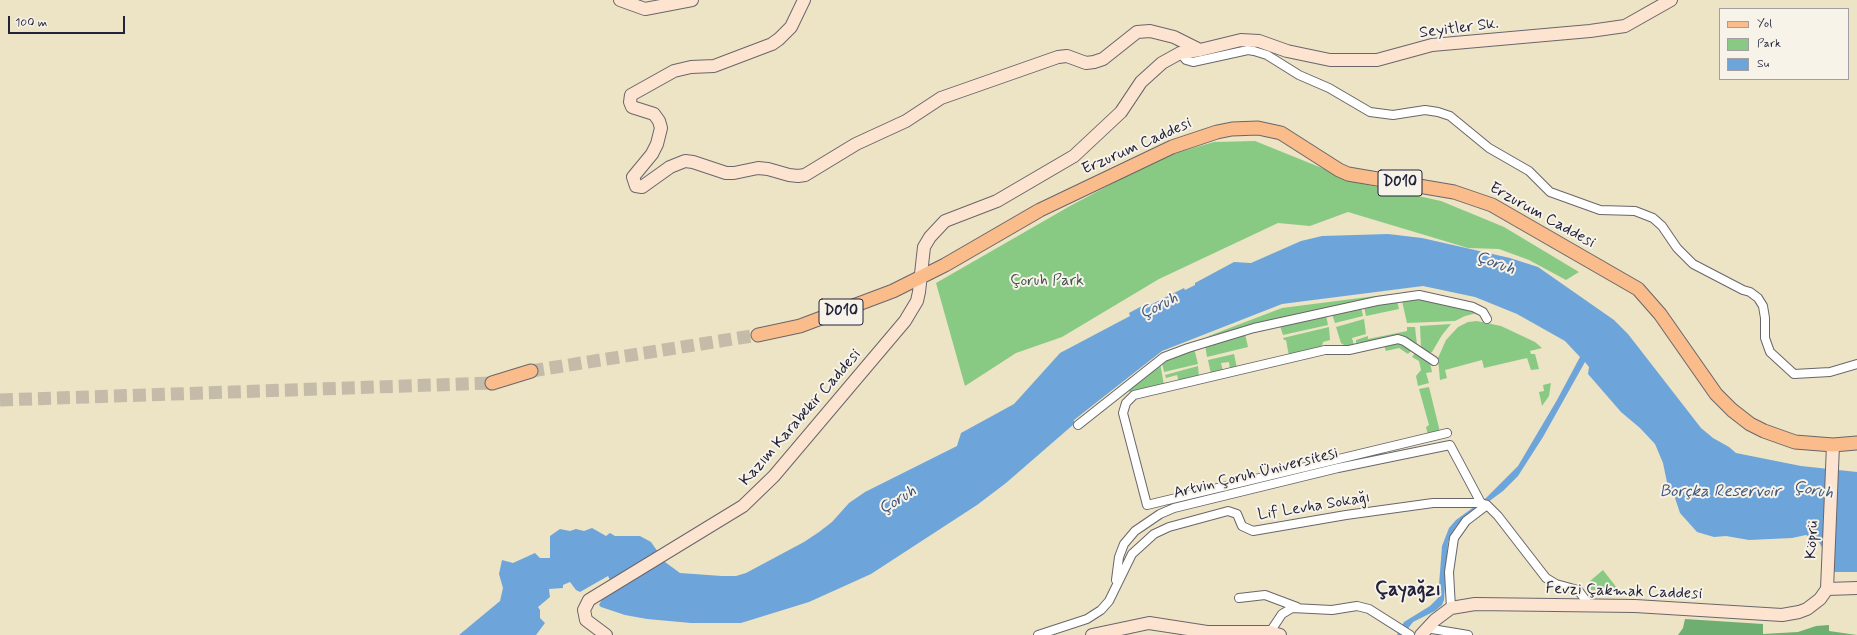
<!DOCTYPE html>
<meta charset="utf-8">
<style>
body{margin:0}
#map{position:relative;width:1857px;height:635px;overflow:hidden;background:#ede3c5;font-family:Mynerve,sans-serif}
canvas{display:block}
.legend{position:absolute;left:1719px;top:8px;width:130px;height:72px;box-sizing:border-box;background:#f7f3e8;border:1px solid #a29fa3;margin:0;padding:5px 7px;list-style:none;font-size:12px;color:#22223b}
.legend li{display:flex;align-items:center;gap:8px;height:20px}
.legend b{width:20px;border:1px solid #a29fa3}
.scale{position:absolute;left:8px;top:16px;width:117px;height:18px;box-sizing:border-box;border:2px solid #22223b;border-top:0;padding-left:5px;font-size:12px;line-height:14px;white-space:nowrap;color:#22223b;-webkit-text-stroke:3px #f7f3e8;paint-order:stroke}
</style>
<div id="map">
<canvas width="1857" height="635"></canvas>
<ul class="legend">
<li><b style="height:5px;background:#f9bc8a"></b>Yol</li>
<li><b style="height:11px;background:#88ca83"></b>Park</li>
<li><b style="height:11px;background:#6da5db"></b>Su</li>
</ul>
<div class="scale">100 m</div>
</div>
<script>
const g = document.querySelector('canvas').getContext('2d');
g.lineJoin = 'round';
function fillPath(path, color) { g.fillStyle = color; g.fill(path, 'evenodd'); }
const toPath = rows => new Path2D(rows.map(r => 'M' + r).join(''));
function strokePath(path, color, width, dash) { g.strokeStyle = color; g.lineWidth = width; g.lineCap = dash ? 'butt' : 'round'; g.setLineDash(dash || []); g.stroke(path); }
function write(font, color, halo, rows, align = 'center') {
  g.font = font + ' Mynerve,sans-serif'; g.lineWidth = 4; g.setLineDash([]); g.textBaseline = 'middle'; g.strokeStyle = halo; g.fillStyle = color; for (const [text, x, y, turn = 0] of rows) {
    g.save(); g.translate(x, y); g.rotate((+turn || 0) * Math.PI / 180); g.textAlign = isNaN(turn) ? turn : align; if (halo) g.strokeText(text, 0, 0); g.fillText(text, 0, 0); g.restore();
  }
}
const green = toPath([
 [1255,141,1359,183,1441,201,1504,227,1579,272,1566,280,1529,260,1499,249,1468,248,1348,212,1310,226,1278,223,1159,279,1062,337,1016,353,965,386,936,283,1070,206,1162,157,1214,142],
 [1391,294,1293,317,1206,337,1282,308],
 [1424,299,1474,311,1477,313,1465,316,1455,321,1407,323,1402,301],
 [1397,301,1399,309,1366,316,1364,307],
 [1361,307,1363,316,1335,323,1332,314],
 [1326,315,1328,325,1283,335,1280,326],
 [1364,319,1366,334,1352,338,1354,345,1347,347,1341,343,1336,327],
 [1477,321,1501,326,1535,342,1542,348,1530,351,1531,354,1535,354,1539,369,1531,370,1527,358,1484,368,1482,360,1445,370,1447,378,1440,380,1438,358,1446,340,1458,327,1468,322],
 [1451,324,1442,335,1432,352,1429,353,1421,348,1420,326],
 [1329,327,1330,340,1323,342,1322,347,1289,356,1286,340,1284,340,1283,338],
 [1407,327,1415,327,1417,345,1402,336,1356,343,1356,340,1368,336,1368,339,1407,331],
 [1245,334,1248,347,1207,357,1205,345],
 [1399,343,1412,350,1408,354,1399,348,1386,351,1384,346],
 [1194,348,1198,364,1164,372,1162,362],
 [1415,353,1430,363,1432,372,1426,373,1429,383,1418,386,1416,376,1421,370,1419,361,1412,357],
 [1234,354,1237,368,1230,369,1229,362,1221,363,1223,371,1211,374,1208,360],
 [1160,363,1164,385,1131,393,1127,389],
 [1198,366,1199,377,1179,382,1177,375,1166,378,1165,375],
 [1551,383,1549,396,1542,406,1539,392,1544,391,1543,385],
 [1429,387,1440,432,1428,435,1426,427,1429,425,1419,389],
 [1603,570,1620,592,1591,590,1590,581]
]);
const forest = toPath([
 [1685,619,1763,624,1763,634,1798,632,1816,626,1829,625,1829,631,1857,635,1678,635,1683,628]
]);
const water = toPath([
 [1388,234,1422,238,1510,258,1538,267,1614,320,1628,334,1701,428,1713,438,1729,447,1736,453,1801,466,1857,472,1857,572,1835,572,1819,542,1806,535,1792,538,1749,540,1726,536,1714,537,1697,532,1680,513,1674,495,1668,487,1663,463,1655,444,1640,428,1621,412,1588,374,1589,367,1585,362,1543,437,1518,476,1503,491,1457,525,1453,531,1448,542,1444,600,1442,605,1435,611,1413,622,1403,635,1397,635,1404,622,1430,606,1438,598,1442,546,1449,528,1456,520,1486,498,1518,466,1557,400,1580,357,1565,341,1517,314,1475,297,1423,286,1282,304,1162,351,1074,420,1074,424,1006,483,977,505,871,574,809,602,741,623,691,623,647,619,625,615,601,607,599,605,602,599,615,590,608,576,580,592,576,590,570,582,563,585,563,588,549,589,550,597,538,607,540,610,540,618,545,623,536,635,459,635,500,601,503,588,499,574,502,560,513,563,535,553,540,558,550,558,550,536,560,529,570,531,576,529,584,531,592,528,606,536,610,533,615,536,640,536,651,542,665,562,680,573,722,576,736,576,746,573,804,542,819,532,832,522,849,503,865,492,957,446,961,433,1014,404,1060,353,1130,316,1129,313,1142,306,1144,308,1184,288,1185,290,1195,285,1195,283,1234,262,1251,263,1301,241,1322,236]
]);
const primaryTunnel = toPath([
 [531,371,758,335],
 [0,400,492,383]
]);
const street = toPath([
 [1180,53,1186,60,1193,62,1248,50,1254,51,1267,55,1299,75,1329,88,1370,112,1393,115,1425,110,1438,112,1450,116,1489,148,1529,171,1550,192,1600,210,1635,211,1653,218,1662,226,1677,248,1693,264,1743,290,1750,292,1758,298,1763,306,1765,318,1765,338,1770,352,1794,374,1830,372,1857,364],
 [1434,361,1404,341,1398,339,1349,350,1325,350,1134,395,1126,403,1123,413,1147,505,1447,433],
 [1078,425,1164,357,1188,348,1254,328,1377,301,1419,295,1473,307,1483,312,1487,319],
 [1116,580,1119,557,1124,544,1135,531,1160,514,1174,508,1338,468,1450,445,1481,503],
 [1239,598,1265,595,1297,607],
 [1451,608,1449,572,1454,538,1466,521,1487,505],
 [1426,628,1468,635],
 [1270,632,1282,614,1292,608,1332,610,1357,606,1369,609,1410,635],
 [1038,635,1087,619,1101,610,1109,601,1132,554,1154,534,1169,527,1228,511,1237,514,1242,526,1253,531,1346,515,1433,503,1481,503,1487,505,1498,516,1546,578,1556,584,1578,590,1590,606]
]);
const secondary = toPath([
 [620,0,645,9,692,0],
 [804,0,791,27,779,39,772,44,714,66,691,67,674,71,631,95,630,102,632,107,654,114,659,121,661,128,657,144,652,154,633,177,636,186,642,187,670,167,685,161,693,162,726,173,734,173,758,168,768,169,789,175,798,176,805,175,856,144,906,121,941,98,1058,57,1067,56,1086,63,1094,62,1103,59,1137,32,1150,31,1174,37,1200,50],
 [1827,589,1857,588],
 [606,635,586,620,584,610,589,600,743,506,774,476,905,321,917,301,919,292,924,247,930,237,945,221,997,201,1074,156,1121,112,1141,82,1162,63,1180,53,1200,50,1241,40,1259,41,1287,51,1330,60,1377,60,1432,45,1590,31,1625,26,1671,0],
 [1092,635,1149,623,1207,632,1270,632,1280,635],
 [1421,635,1435,620,1451,608,1475,604,1635,606,1782,615,1799,612,1807,609,1820,599,1827,589,1833,445]
]);
const primary = toPath([
 [758,335,800,326,893,291,945,265,1040,210,1172,147,1217,132,1232,129,1258,128,1281,133,1339,170,1348,174,1454,192,1492,205,1638,289,1660,314,1716,394,1732,410,1750,424,1764,431,1795,442,1833,445,1857,443],
 [492,383,531,371]
]);
const shields = [
 [1400,183,44],
 [841,312,44]
];
const shieldNames = [
 ["D010",1400,183],
 ["D010",841,312]
];
const streetNames = [
 ["Seyitler Sk.",1459,29,-7],
 ["Erzurum Caddesi",1137,147,-24],
 ["Erzurum Caddesi",1542,216,29],
 ["Kazım Karabekir Caddesi",801,418,-49],
 ["Artvin Çoruh Üniversitesi",1256,474,-14],
 ["Lif Levha Sokağı",1314,507,-9],
 ["Köprü",1813,540,-87],
 ["Fevzi Çakmak Caddesi",1624,592,2]
];
const parkNames = [
 ["Çoruh Park",1047,282]
];
const waterNames = [
 ["Çoruh",1495,264,20],
 ["Çoruh",1159,307,-27],
 ["Çoruh",1813,491,10],
 ["Borçka Reservoir",1720,492],
 ["Çoruh",898,501,-32]
];
const districtNames = [
 ["Çayağzı",1408,591]
];
fillPath(green, '#88ca83');
fillPath(forest, '#6eae71');
fillPath(water, '#6da5db');
strokePath(primaryTunnel, '#c4bca9', 13, [13, 6]);
strokePath(street, '#69666b', 10);
strokePath(secondary, '#69666b', 14);
strokePath(primary, '#69666b', 15);
strokePath(street, '#fff', 8);
strokePath(secondary, '#fde4d0', 12);
strokePath(primary, '#f9bc8a', 13);
for (const [x, y, w] of shields) { const box = new Path2D(); box.roundRect(x - w / 2, y - 13, w, 26, 3); g.fillStyle = '#f7f3e8'; g.fill(box); strokePath(box, '#22223b', 1); }
write('bold 15px', '#22223b', null, shieldNames);
write('16px', '#22223b', '#f7f3e8', streetNames);
write('16px', '#415451', '#f7f3e8', parkNames);
write('italic 17px', '#40567b', '#f7f3e8', waterNames);
write('bold 20px', '#22223b', '#f7f3e8', districtNames);
</script>
